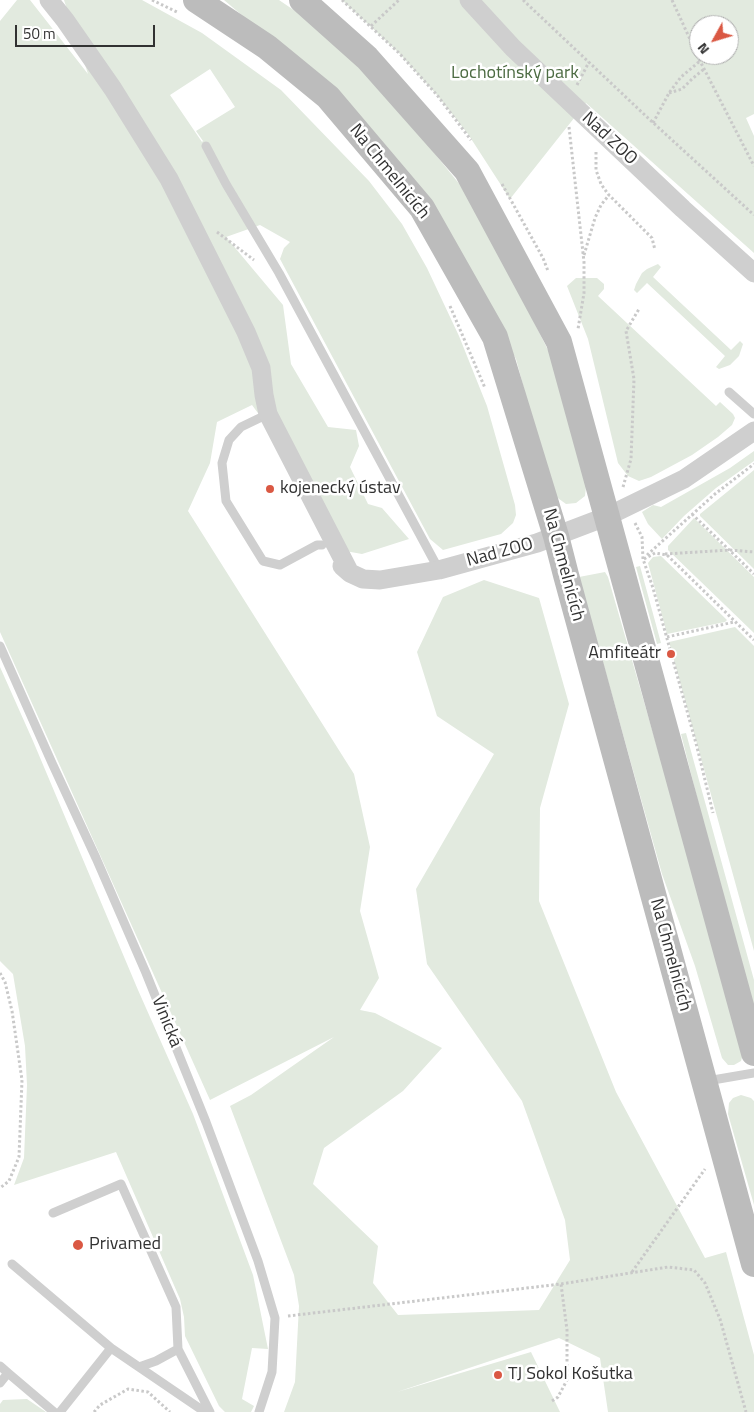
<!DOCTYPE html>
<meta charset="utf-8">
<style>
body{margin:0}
#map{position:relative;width:754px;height:1412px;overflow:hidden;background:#fff;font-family:"Titillium Web",sans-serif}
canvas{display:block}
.north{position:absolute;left:689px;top:15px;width:50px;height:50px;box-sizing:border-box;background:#fff;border:1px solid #adadad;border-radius:50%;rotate:231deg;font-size:14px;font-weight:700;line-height:20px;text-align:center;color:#323232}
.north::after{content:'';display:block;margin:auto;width:18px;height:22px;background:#da5843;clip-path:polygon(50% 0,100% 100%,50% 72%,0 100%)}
.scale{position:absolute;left:15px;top:25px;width:140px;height:22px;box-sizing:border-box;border:2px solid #323232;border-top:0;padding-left:6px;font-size:15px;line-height:18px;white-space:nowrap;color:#323232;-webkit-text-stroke:4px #fff;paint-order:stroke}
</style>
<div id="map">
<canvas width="754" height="1412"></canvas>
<div class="north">N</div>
<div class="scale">50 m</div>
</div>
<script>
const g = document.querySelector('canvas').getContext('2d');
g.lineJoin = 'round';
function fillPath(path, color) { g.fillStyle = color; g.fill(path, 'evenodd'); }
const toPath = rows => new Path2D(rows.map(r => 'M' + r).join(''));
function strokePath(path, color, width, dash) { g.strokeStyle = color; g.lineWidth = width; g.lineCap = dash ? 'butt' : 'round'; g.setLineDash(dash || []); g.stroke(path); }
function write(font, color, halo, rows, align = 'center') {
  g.font = font + ' "Titillium Web",sans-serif'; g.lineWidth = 5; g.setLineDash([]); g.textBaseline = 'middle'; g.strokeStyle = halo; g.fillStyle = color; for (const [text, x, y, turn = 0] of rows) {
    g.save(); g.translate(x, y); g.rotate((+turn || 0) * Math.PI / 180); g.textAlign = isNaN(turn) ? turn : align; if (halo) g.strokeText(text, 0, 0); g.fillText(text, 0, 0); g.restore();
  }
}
const green = toPath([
 [17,0,30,0,88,74,64,0,142,0,202,33,281,90,369,181,402,224,427,268,459,336,487,406,515,505,516,515,513,523,501,534,443,550,430,539,280,259,284,248,290,242,260,225,226,237,283,305,291,364,328,427,356,430,359,446,350,467,368,504,382,508,409,539,362,554,334,549,291,458,252,405,217,422,210,463,188,511,354,774,370,847,360,911,379,978,360,1010,375,1013,442,1048,403,1091,324,1148,313,1184,378,1246,373,1283,398,1315,539,1310,570,1260,565,1220,522,1101,427,964,416,889,494,754,437,716,417,652,443,597,484,580,539,598,569,704,540,808,539,901,616,1092,705,1258,726,1252,754,1355,754,1412,608,1412,600,1358,559,1338,397,1392,531,1352,560,1412,284,1412,295,1382,299,1306,294,1275,230,1106,251,1095,334,1037,210,1100,0,632,0,21],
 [210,69,235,107,196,131,203,141,202,142,170,95],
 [224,0,279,0,301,15,375,80,461,186,507,268,554,362,586,487,585,496,576,503,566,504,555,496,533,422,516,359,452,246,331,91],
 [342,0,754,0,754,114,746,118,754,136,754,253,586,103,510,199,468,134,437,95,399,53],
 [699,25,729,25,729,55,699,55],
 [658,264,661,267,653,277,731,350,740,341,743,344,739,356,730,365,719,369,716,367,725,356,647,283,637,293,634,290,636,284,642,273,647,269],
 [576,278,597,278,604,284,604,289,598,296,716,406,720,402,733,414,735,418,732,425,718,437,692,455,651,477,639,481,628,476,618,463,588,339,567,286],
 [754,451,754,461,716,488,684,516,662,539,648,524,642,512,653,505,661,507,730,468],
 [754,470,754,569,700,516,700,514],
 [694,518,754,577,754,633,668,550,668,546],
 [661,556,727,620,725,622,667,634,648,563,653,557],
 [640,566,661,643,657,644,636,567],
 [605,572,608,577,666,778,743,1054,741,1061,734,1065,728,1065,722,1058,695,966,662,874,579,577],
 [735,627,754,646,754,951,669,642],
 [0,667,33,741,138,990,193,1114,253,1275,268,1349,252,1348,242,1399,254,1406,251,1412,225,1412,219,1406,185,1336,184,1317,180,1299,116,1152,14,1185,24,1158,27,1085,25,1046,13,974,0,961],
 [686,733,754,980,754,1011,711,853,681,734],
 [741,1095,751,1098,754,1101,754,1205,728,1114,729,1103,733,1098],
 [27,1399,46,1412,0,1412,0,1404,3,1400]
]);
const path = toPath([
 [152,0,179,13],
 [342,0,399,53,437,95,471,140],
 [523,0,648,118,754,215],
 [672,0,700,61,754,166],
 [371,26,399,0],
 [577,85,589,62],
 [669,93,682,89,692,79,704,69],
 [653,123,669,93,681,77,700,61],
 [569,127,584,262,584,293,578,329],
 [596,152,596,170,601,184,608,194,652,238,655,250],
 [502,184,543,258,548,271],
 [217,232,254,260],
 [584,255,595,218,601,205,609,195],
 [450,306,485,388],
 [623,487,631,459,634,379,626,331,639,309],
 [692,514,754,574],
 [635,523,642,537,643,559,653,588,697,747,713,813],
 [665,554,730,550,754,552],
 [647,555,715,494,754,464],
 [644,559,655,553,667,555,754,640],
 [667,637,734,622],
 [0,973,5,982,12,1011,22,1080,19,1157,9,1181,0,1188],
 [632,1272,705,1169],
 [288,1316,561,1284,668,1267,694,1270,705,1283,720,1319,746,1412],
 [552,1401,558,1397,567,1380,567,1330,561,1284],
 [94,1412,100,1405,128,1389,148,1392,170,1412]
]);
const lane = toPath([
 [206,146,226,184,279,273,439,570],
 [729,392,754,414],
 [268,414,241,427,229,440,222,463,226,501,263,561,280,565,317,545,322,545],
 [0,646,52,763,96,858,146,973,206,1122,258,1261,275,1318,272,1372,259,1412],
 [707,1081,754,1073],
 [53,1213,121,1184,176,1307,178,1349,210,1412],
 [12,1264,111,1348,60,1412],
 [111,1348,205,1412],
 [0,1366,8,1373,0,1383],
 [139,1367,156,1361,178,1349],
 [8,1373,54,1412]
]);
const street = toPath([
 [49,0,65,20,113,89,169,179,246,332,261,368,264,395,268,414,350,573],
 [469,0,513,48,683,209,754,273],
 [342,566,350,573,363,579,380,580,439,570,537,543,608,516,684,479,754,431]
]);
const secondary = toPath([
 [196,0,267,47,328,97,422,208,495,337,556,536,566,575,754,1264],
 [302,0,367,58,467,171,559,342,754,1053]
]);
const markers = [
 [270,489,5,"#da5843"],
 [671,654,5,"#da5843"],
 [78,1245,6,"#da5843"],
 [498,1375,5,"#da5843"]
];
const parkNames = [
 ["Lochotínský park",515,74]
];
const streetNames = [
 ["Nad ZOO",609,139,43],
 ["Na Chmelnicích",389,172,51],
 ["Nad ZOO",500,553,-15],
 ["Na Chmelnicích",563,565,75],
 ["Na Chmelnicích",670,955,75],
 ["Vinická",166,1022,68]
];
const poiNames = [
 ["kojenecký ústav",280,489],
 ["Amfiteátr",661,654,"right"],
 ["Privamed",89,1245],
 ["TJ Sokol Košutka",508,1375]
];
fillPath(green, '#e2eadf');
strokePath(path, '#c9c9c9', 3, [2.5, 2.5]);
strokePath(lane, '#cfcfcf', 9);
strokePath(street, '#cfcfcf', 19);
strokePath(secondary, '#bcbcbc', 26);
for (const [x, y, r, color] of markers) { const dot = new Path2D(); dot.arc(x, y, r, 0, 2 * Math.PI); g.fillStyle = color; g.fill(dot); strokePath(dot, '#fff', 2); }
write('18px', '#4c6b42', '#fff', parkNames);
write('18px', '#323232', '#fff', streetNames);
write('18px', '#323232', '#fff', poiNames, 'left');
</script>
